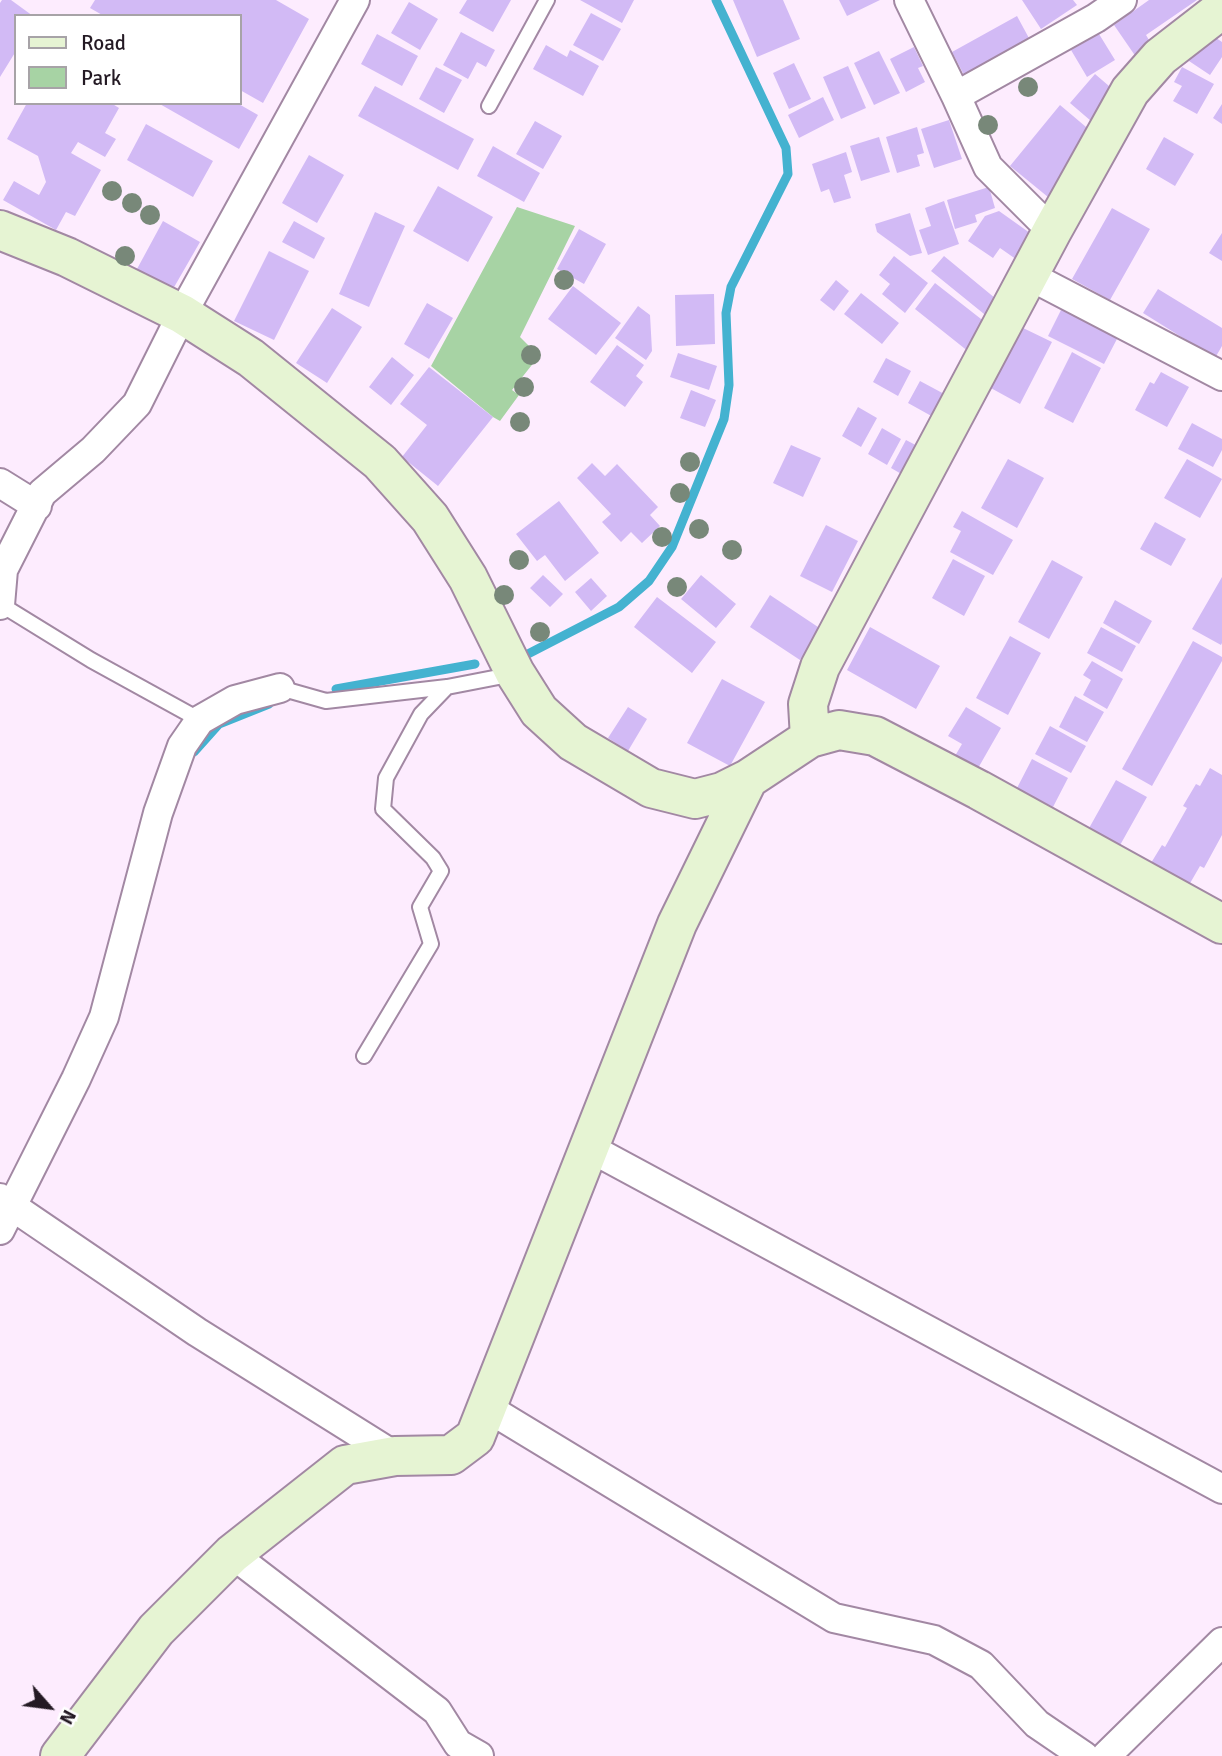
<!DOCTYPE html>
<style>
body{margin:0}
#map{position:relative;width:1222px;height:1756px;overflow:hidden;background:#fdecfe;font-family:Signika,sans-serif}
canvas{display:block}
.legend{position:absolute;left:14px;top:14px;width:228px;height:91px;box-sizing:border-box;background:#fff;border:2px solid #a7a3a7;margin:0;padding:9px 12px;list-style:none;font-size:21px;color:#241a24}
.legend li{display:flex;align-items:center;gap:14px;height:35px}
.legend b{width:35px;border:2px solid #a7a3a7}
.north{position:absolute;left:14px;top:1672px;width:70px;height:70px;-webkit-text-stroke:5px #fff;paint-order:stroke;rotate:118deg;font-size:19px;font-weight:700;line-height:28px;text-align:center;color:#241a24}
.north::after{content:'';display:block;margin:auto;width:24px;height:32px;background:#241a24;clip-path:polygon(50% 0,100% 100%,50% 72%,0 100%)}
</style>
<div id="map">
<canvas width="1222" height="1756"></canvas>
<ul class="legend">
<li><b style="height:9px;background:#e6f4d3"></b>Road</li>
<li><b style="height:19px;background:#a7d3a4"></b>Park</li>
</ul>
<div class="north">N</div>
</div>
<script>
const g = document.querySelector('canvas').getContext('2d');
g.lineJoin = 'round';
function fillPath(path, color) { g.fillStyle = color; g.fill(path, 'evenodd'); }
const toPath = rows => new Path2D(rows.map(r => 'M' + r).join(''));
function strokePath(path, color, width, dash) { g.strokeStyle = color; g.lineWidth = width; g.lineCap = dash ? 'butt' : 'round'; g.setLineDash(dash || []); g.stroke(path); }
const green = toPath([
 [517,207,575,226,520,337,539,356,512,390,519,395,500,421,493,417,431,366]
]);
const stream = toPath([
 [524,656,619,607,649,581,672,547,724,419,729,385,726,313,731,287,788,174,786,148,716,0],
 [336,689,475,664],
 [194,752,219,724,269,704]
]);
const building = toPath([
 [2,0,11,0,33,16,16,16,16,51,0,77,0,3],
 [95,0,276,0,309,19,263,103,240,90,240,16,104,16,90,8],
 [467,0,511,0,493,32,459,13],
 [580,0,634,0,622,23],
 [733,0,783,0,800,39,757,57],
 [839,0,880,0,847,16],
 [1022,0,1073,0,1077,5,1041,29],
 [1149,0,1197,0,1146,35,1152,45,1136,57,1114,25],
 [409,2,438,19,420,50,391,33],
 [591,13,621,29,603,61,573,45],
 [1017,16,1030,40,964,75,952,52],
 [461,32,495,50,486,67,477,62,468,79,443,65],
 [1209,33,1222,42,1222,57,1210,75,1189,61],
 [377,34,418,56,402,86,361,64],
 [1099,34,1115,60,1087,77,1071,50],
 [546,45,567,57,570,50,599,66,583,96,533,69],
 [914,47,923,66,918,68,925,82,906,92,890,59],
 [879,51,900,93,874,105,854,63],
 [794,63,811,99,789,109,773,73],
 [848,66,866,108,841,119,823,77],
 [436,67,462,80,444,113,419,99],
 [1182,67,1214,84,1197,114,1173,101,1182,86,1174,82],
 [1095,74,1116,92,1091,121,1070,103],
 [375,86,474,139,458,170,358,116],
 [823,97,834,120,799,138,788,115],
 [27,103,111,103,119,108,105,133,116,139,105,157,78,142,71,153,101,170,75,216,66,212,56,230,3,200,14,181,39,195,46,182,38,156,7,139],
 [158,103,237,103,258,115,239,149],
 [1222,104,1222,124,1213,118],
 [1060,105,1092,132,1076,163,1048,197,1010,166],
 [949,120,962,159,934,168,921,129],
 [535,121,562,136,543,169,516,154],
 [146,124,213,161,193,197,127,160],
 [917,127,924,153,917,155,920,166,897,173,886,137],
 [879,137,890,172,861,181,850,146],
 [1164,137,1194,154,1175,186,1146,169],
 [493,146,540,173,524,202,477,176],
 [846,152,852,172,844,175,851,198,834,203,829,189,821,192,812,164],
 [309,155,344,175,317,223,282,203],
 [438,186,493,217,468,262,413,231],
 [989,187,995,208,975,215,977,222,955,229,947,200],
 [944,201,959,244,928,255,919,230,931,226,925,208],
 [1112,208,1150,229,1110,300,1072,279],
 [999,211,1037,238,1020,262,1000,248,993,258,968,241,985,216],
 [375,212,405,226,369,307,339,294],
 [910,213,922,253,910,256,877,232,875,224],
 [163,221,200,242,173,289,137,269],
 [294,221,325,238,314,259,282,242],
 [579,229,606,244,584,284,557,269],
 [1222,233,1222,261,1209,253],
 [269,251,309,271,274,340,234,321],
 [894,256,928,283,905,313,882,294,890,284,879,275],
 [944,256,1001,303,989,318,931,271],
 [836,280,849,291,834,311,820,300],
 [935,283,990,326,969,352,915,309],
 [573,286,621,323,596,355,548,319],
 [1158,289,1222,328,1222,346,1215,358,1143,313],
 [861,293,899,323,882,344,844,314],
 [714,294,715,344,676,346,675,295],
 [427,303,453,318,429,359,404,344],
 [638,306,650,315,652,351,646,360,615,338],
 [332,308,362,327,327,383,296,363],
 [1062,308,1118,337,1104,364,1048,336],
 [1021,327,1052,342,1020,404,989,387],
 [617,345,644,365,636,376,643,382,625,407,590,382],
 [1072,352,1101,368,1073,423,1044,408],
 [678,353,717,366,709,390,670,377],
 [392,357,414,375,391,405,369,387],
 [886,358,911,371,898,396,873,382],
 [429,367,493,417,438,486,402,457,427,425,400,404],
 [1161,372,1189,387,1167,427,1135,410,1150,382,1154,384],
 [920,381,948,396,935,418,908,403],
 [691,390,716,400,705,427,680,418],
 [858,407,877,418,861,447,842,436],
 [1192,423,1222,439,1222,450,1213,467,1178,449],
 [882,428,901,439,887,465,868,454],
 [906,440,925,450,910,479,891,468],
 [791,445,821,458,803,497,773,483],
 [1008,459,1044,478,1017,528,981,508],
 [1187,459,1222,479,1200,518,1164,498],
 [592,463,605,476,617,464,658,507,650,515,660,526,642,543,631,532,621,542,602,522,611,514,577,478],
 [559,501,599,553,565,581,545,555,537,561,516,534],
 [962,511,1013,540,993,575,950,552,961,531,953,527],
 [1155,522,1186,539,1171,566,1140,549],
 [826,525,858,541,832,592,800,576],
 [953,559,985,576,964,616,932,598],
 [1052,560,1083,577,1049,639,1018,622],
 [543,575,563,594,550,607,530,588],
 [701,575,736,604,716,628,681,599],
 [1222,577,1222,643,1221,645,1192,629],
 [591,578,607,596,591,611,575,592],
 [770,595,821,629,800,660,750,627],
 [657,597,716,642,692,673,634,627],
 [1115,600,1152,621,1139,644,1103,623],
 [870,627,940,666,916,709,847,670],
 [1101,627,1136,646,1122,672,1087,653],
 [1010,636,1041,653,1008,715,976,698],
 [1193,641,1222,657,1222,661,1152,786,1122,769],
 [1092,661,1123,679,1107,709,1083,695,1091,680,1083,675],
 [722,679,765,702,730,766,687,743],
 [1075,696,1104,712,1087,742,1059,727],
 [628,707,647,719,628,751,608,738],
 [966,707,1001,728,977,770,955,756,962,744,948,736],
 [1050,726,1086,746,1071,773,1035,754],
 [1032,759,1068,778,1053,807,1017,788],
 [1210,768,1222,775,1222,835,1204,868,1200,866,1189,885,1151,863,1162,845,1165,847,1187,808,1183,806,1196,784,1200,786],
 [1116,780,1147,797,1119,847,1088,830]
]);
const lane = toPath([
 [489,106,547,0],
 [0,604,91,660,200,720],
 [280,688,326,701,447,687,514,674],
 [364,1056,431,944,420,907,441,871,433,858,383,809,386,778,421,714,447,687]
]);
const street = toPath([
 [909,0,956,96,988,167,1052,231],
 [956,96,1096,18,1122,0],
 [1030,276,1222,376],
 [0,483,37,506],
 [0,605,3,570,42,493,93,450,137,404,182,314,355,0],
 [588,1147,1222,1489],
 [0,1198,197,1332,395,1456],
 [0,1230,76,1079,104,1017,158,813,182,746,200,720,235,700,280,688],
 [486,1407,834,1618,934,1640,981,1665,1037,1724,1084,1756],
 [232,1554,437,1711,458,1744,479,1756],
 [1106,1756,1222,1642]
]);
const secondary = toPath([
 [0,230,67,257,182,314,251,358,380,462,430,518,468,578,515,673,539,711,573,742,651,788,695,799,722,792,748,779,810,738,839,730,875,736,979,790,1222,924],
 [810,738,808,704,820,667,1052,231,1130,91,1160,57,1222,9],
 [60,1756,156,1630,232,1554,345,1465,395,1456,451,1455,475,1437,677,924,748,779]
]);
const trees = [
 [1028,87],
 [988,125],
 [112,191],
 [132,203],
 [150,215],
 [125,256],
 [564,280],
 [531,355],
 [524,387],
 [520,422],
 [690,462],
 [680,493],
 [699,529],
 [662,537],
 [732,550],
 [519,560],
 [677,587],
 [504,595],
 [540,632]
];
fillPath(green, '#a7d3a4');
strokePath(stream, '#44b2d0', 9);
fillPath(building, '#d2baf5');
strokePath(lane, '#a288a3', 18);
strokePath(street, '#a288a3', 32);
strokePath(secondary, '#a288a3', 42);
strokePath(lane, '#fff', 14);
strokePath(street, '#fff', 28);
strokePath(secondary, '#e6f4d3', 38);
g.fillStyle = '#788879';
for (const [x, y] of trees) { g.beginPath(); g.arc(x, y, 10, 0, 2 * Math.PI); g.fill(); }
</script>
